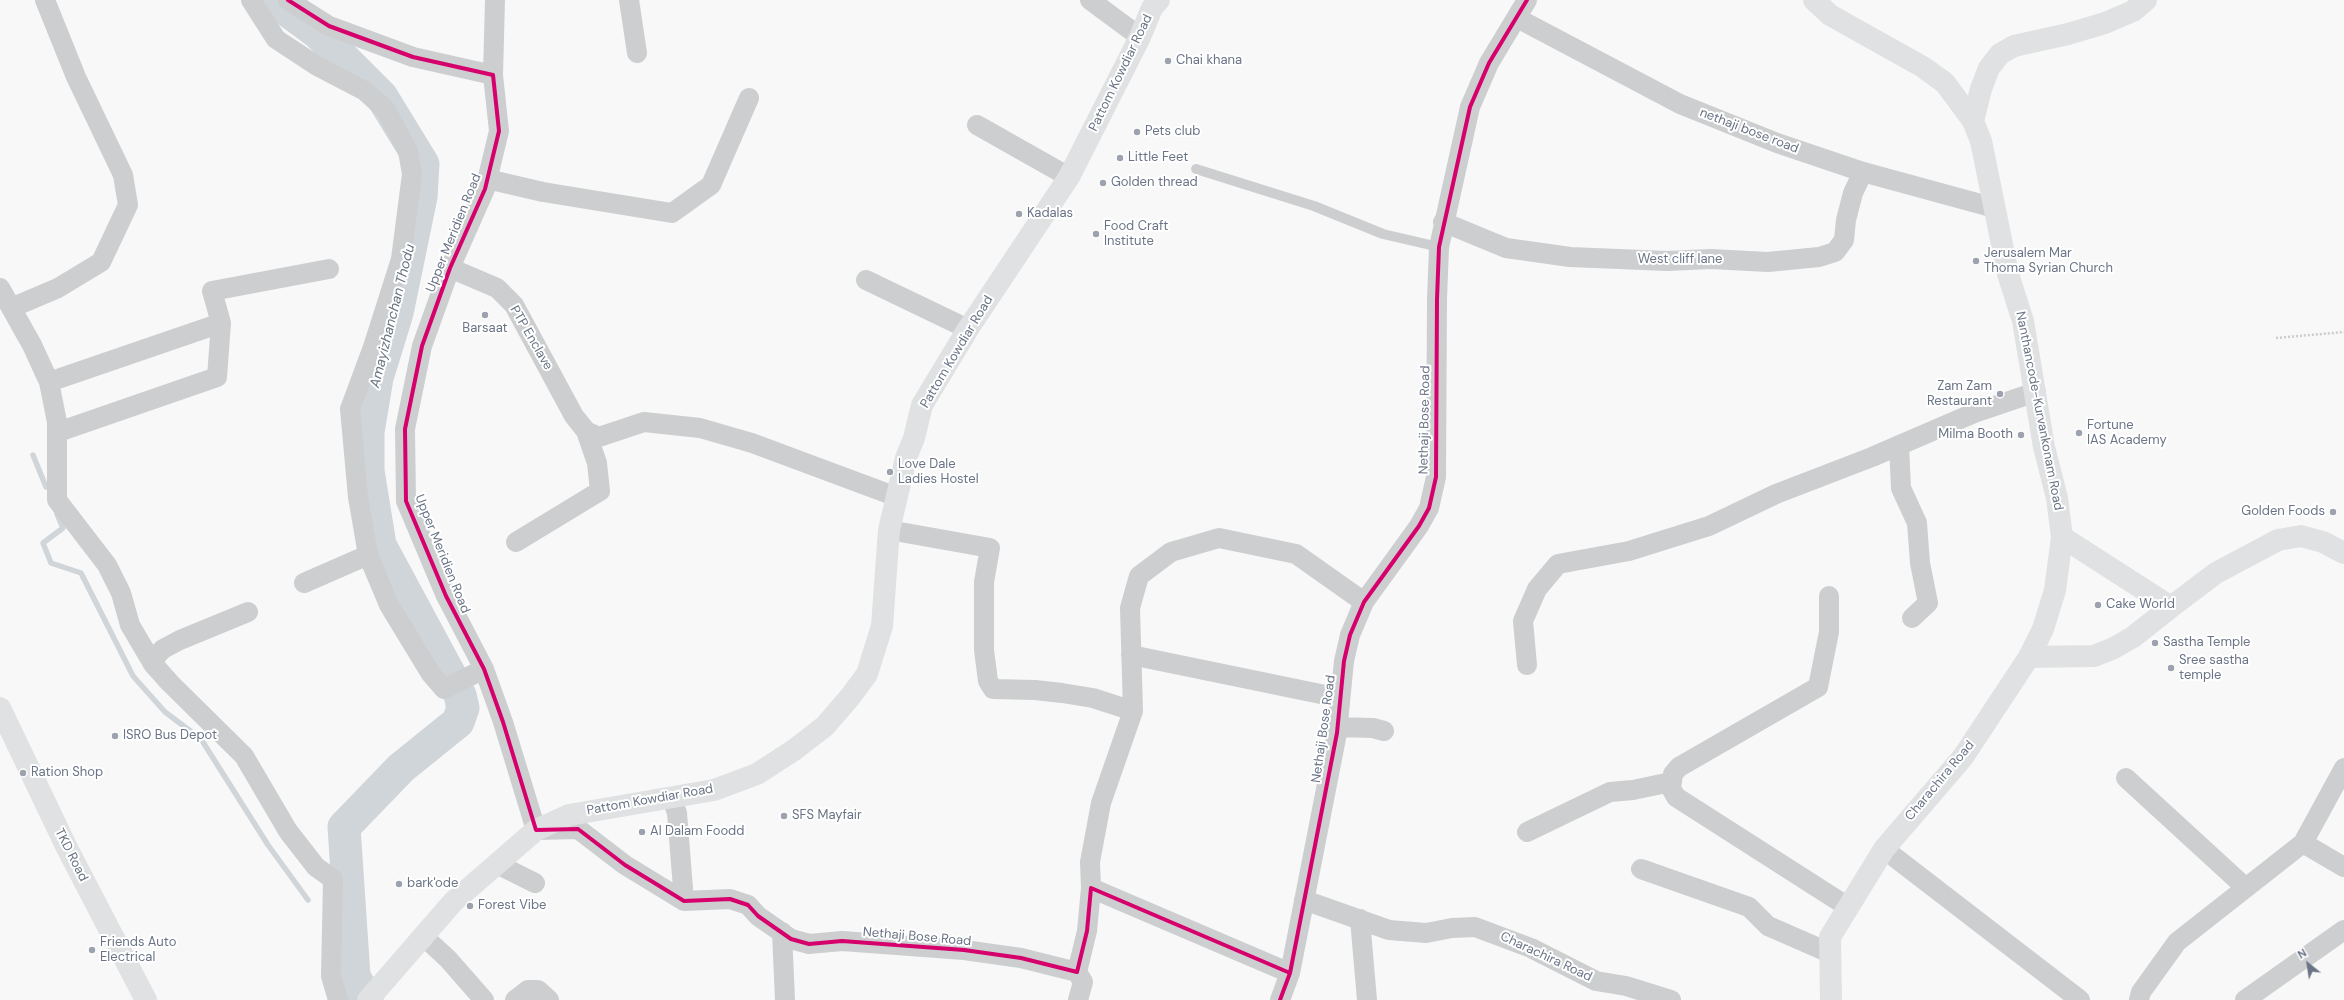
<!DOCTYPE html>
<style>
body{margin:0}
#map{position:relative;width:2344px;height:1000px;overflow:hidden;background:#f8f8f8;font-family:"DM Sans",sans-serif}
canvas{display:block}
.north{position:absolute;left:2288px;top:944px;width:40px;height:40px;-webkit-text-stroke:3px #fff;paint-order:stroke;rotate:330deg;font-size:11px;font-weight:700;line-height:16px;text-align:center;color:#6a7486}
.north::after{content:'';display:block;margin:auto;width:14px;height:18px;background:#6a7486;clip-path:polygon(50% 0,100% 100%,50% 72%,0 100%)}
</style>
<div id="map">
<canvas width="2344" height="1000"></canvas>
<div class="north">N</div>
</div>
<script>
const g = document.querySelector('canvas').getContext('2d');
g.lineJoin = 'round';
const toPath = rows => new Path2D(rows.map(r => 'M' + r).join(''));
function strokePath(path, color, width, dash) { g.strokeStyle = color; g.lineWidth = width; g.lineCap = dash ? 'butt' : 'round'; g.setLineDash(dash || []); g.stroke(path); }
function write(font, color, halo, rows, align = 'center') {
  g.font = font + ' "DM Sans",sans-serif'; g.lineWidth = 4; g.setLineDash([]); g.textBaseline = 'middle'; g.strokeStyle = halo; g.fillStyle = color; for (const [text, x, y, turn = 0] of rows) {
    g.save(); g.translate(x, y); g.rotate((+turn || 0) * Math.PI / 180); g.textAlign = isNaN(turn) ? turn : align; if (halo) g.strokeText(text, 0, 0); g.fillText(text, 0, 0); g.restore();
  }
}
const stream = toPath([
 [33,455,46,487],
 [57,514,63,528,43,543,51,563,81,573,133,676,165,712,201,739,268,845,308,900]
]);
const river = toPath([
 [273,0,318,33,382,97,423,164,421,197,397,313,377,378,368,432,368,471,380,545,450,675],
 [367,1000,354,976,344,827,401,768,458,722,463,708,460,695]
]);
const path = toPath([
 [2276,338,2344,332]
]);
const lane = toPath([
 [1196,169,1314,206,1383,234,1439,247]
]);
const street = toPath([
 [251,0,276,39,317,66,365,91,386,110,408,151,412,174,401,259,373,347,350,409,358,497,368,555,389,605,431,674,444,689,484,669],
 [288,0,329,26,413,57,493,75,499,131,485,189,450,268,422,346,405,429,406,501,446,596,484,669,503,722,536,830,578,829,625,865,684,901,730,899,748,905,758,916,791,939,809,944,842,941,964,950,1021,958,1077,972,1087,931,1091,888,1290,973],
 [629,0,637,53],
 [1090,0,1140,37],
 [1517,18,1680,104,1777,143,1863,172,1995,208],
 [493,75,495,0],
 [977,125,1069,177],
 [487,179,543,192,672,213,711,185,749,98],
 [1443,222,1506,248,1570,257,1667,261,1711,259,1768,262,1819,257,1835,252,1844,240,1846,220,1853,193,1863,172],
 [450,268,497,288,514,305,574,416,586,431,599,437,644,422,700,428,752,443,897,497],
 [866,280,968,329],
 [0,288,32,345,49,382,57,422,57,500,107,565,121,593,130,625,153,664],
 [11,308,58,288,101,262,128,205,123,175,76,77,45,0],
 [49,382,221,323,212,291,329,269],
 [58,432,217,377,221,323],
 [1899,445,1901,488,1917,523,1920,563,1928,603,1912,618],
 [889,530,990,548,984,582,984,650,988,681,993,689,1035,690,1062,693,1093,698,1133,711,1101,803,1090,862,1091,888],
 [516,542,600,491,597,463,586,431],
 [304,583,368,555],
 [1829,596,1829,632,1818,687,1679,767,1673,774,1671,788,1676,797,1848,907],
 [248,612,180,640,163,649,157,655,153,664,170,683,244,756,288,831,316,867,333,879,331,976,338,1000],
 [1131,655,1340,698],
 [1527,665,1523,621,1537,589,1558,564,1629,551,1709,526,1776,494,1872,457,1974,413,2036,392],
 [1133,711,1130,608,1139,576,1171,552,1219,538,1296,554,1364,602],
 [1337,727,1373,728,1384,731],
 [2126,778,2246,888],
 [672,799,677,813,684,901],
 [1527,832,1610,792,1633,790,1671,782],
 [2303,843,2344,867],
 [1884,849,2080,1000],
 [497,864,535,883],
 [1641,869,1749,907,1768,926,1830,953],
 [1304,900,1389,930,1426,933,1452,928,1475,927,1531,948,1596,981,1626,986,1671,1000],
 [1360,919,1367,1000],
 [782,932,785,1000],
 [423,936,448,959,484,1000],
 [1077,972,1083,982,1078,1000],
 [515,1000,528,990,538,990,549,1000],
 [1280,1000,1290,973,1337,733,1344,661,1350,635,1364,602,1419,526,1429,508,1436,477,1437,299,1439,247,1470,107,1489,63,1527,0],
 [2139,1000,2141,992,2177,942,2303,843,2344,768],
 [2245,1000,2344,930]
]);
const secondary = toPath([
 [1814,0,1830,15,1923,67,1945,83,1973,121,1981,141,2008,274,2023,321,2044,447,2057,498,2062,537,2171,607,2216,573,2278,540,2301,536,2323,542,2344,553],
 [1973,121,1981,89,1989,68,2000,54,2014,46,2068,34,2105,23,2133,11,2146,0],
 [2029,657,2094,656,2114,648,2133,637,2171,607],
 [0,708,67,848,146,1000],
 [368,1000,453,902,536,830,569,815,714,790,757,774,794,750,825,726,850,697,867,674,882,626,889,530,906,458,914,438,922,405,968,329,1069,177,1140,37,1152,8,1159,0],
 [1831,1000,1830,937,1884,849,1963,757,2029,657,2043,629,2055,590,2062,537]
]);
const cycleway = toPath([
 [288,0,329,26,413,57,493,75,499,131,485,189,450,268,422,346,405,429,406,501,446,596,484,669,503,722,536,830,578,829,625,865,684,901,730,899,748,905,758,916,791,939,809,944,842,941,964,950,1021,958,1077,972,1087,931,1091,888,1290,973],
 [1280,1000,1290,973,1337,733,1344,661,1350,635,1364,602,1419,526,1429,508,1436,477,1437,299,1439,247,1470,107,1489,63,1527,0]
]);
const markers = [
 [1168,61,4,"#9ca2ae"],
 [1137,132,4,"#9ca2ae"],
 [1120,158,4,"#9ca2ae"],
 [1103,183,4,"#9ca2ae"],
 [1019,214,4,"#9ca2ae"],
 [1096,234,4,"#9ca2ae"],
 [1976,261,4,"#9ca2ae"],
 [485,315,4,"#9ca2ae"],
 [2000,394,4,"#9ca2ae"],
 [2079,433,4,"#9ca2ae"],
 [2021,435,4,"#9ca2ae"],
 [890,472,4,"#9ca2ae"],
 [2333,512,4,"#9ca2ae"],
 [2098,605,4,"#9ca2ae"],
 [2155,643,4,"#9ca2ae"],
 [2171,668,4,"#9ca2ae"],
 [115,736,4,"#9ca2ae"],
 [23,773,4,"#9ca2ae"],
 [784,816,4,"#9ca2ae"],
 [642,832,4,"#9ca2ae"],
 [399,884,4,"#9ca2ae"],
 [470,906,4,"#9ca2ae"],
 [92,950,4,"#9ca2ae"]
];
const poiNames = [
 ["Chai khana",1176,61],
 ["Pets club",1145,132],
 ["Little Feet",1128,158],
 ["Golden thread",1111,183],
 ["Kadalas",1027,214],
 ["Food Craft",1104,227],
 ["Institute",1104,242],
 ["Jerusalem Mar",1984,254],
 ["Thoma Syrian Church",1984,269],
 ["Barsaat",485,329,"center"],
 ["Zam Zam",1992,387,"right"],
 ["Restaurant",1992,402,"right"],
 ["Fortune",2087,426],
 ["IAS Academy",2087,441],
 ["Milma Booth",2013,435,"right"],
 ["Love Dale",898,465],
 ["Ladies Hostel",898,480],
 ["Golden Foods",2325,512,"right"],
 ["Cake World",2106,605],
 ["Sastha Temple",2163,643],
 ["Sree sastha",2179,661],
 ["temple",2179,676],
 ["ISRO Bus Depot",123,736],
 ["Ration Shop",31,773],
 ["SFS Mayfair",792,816],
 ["Al Dalam Foodd",650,832],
 ["bark'ode",407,884],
 ["Forest Vibe",478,906],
 ["Friends Auto",100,943],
 ["Electrical",100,958]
];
const streetNames = [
 ["Pattom Kowdiar Road",1121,73,-64],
 ["nethaji bose road",1749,131,21],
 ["Upper Meridien Road",454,233,-68],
 ["West cliff lane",1680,260],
 ["PTP Enclave",531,338,60],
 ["Pattom Kowdiar Road",957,352,-59],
 ["Nanthancode-Kurvankonam Road",2039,411,79],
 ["Nethaji Bose Road",1425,420,-89],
 ["Upper Meridien Road",442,554,68],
 ["Nethaji Bose Road",1324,729,-82],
 ["Charachira Road",1940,781,-50],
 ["Pattom Kowdiar Road",650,800,-10],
 ["TKD Road",71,855,63],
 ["Nethaji Bose Road",917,937,5],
 ["Charachira Road",1546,957,25]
];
const waterNames = [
 ["Amayizhanchan Thodu",393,316,-76]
];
strokePath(stream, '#d0d5d9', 5.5);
strokePath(river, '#d0d5d9', 33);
strokePath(path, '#cbcccd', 2.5, [2, 2]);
strokePath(lane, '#cdcecf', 10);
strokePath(street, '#cdcecf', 20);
strokePath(secondary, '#e0e1e2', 22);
strokePath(cycleway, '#d6006c', 4);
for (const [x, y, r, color] of markers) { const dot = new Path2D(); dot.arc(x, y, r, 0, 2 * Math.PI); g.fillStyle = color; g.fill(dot); strokePath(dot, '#fff', 1.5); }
write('13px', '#6a7486', '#fff', poiNames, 'left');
write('13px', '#6a7486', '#fff', streetNames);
write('italic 14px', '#667481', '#fff', waterNames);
</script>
